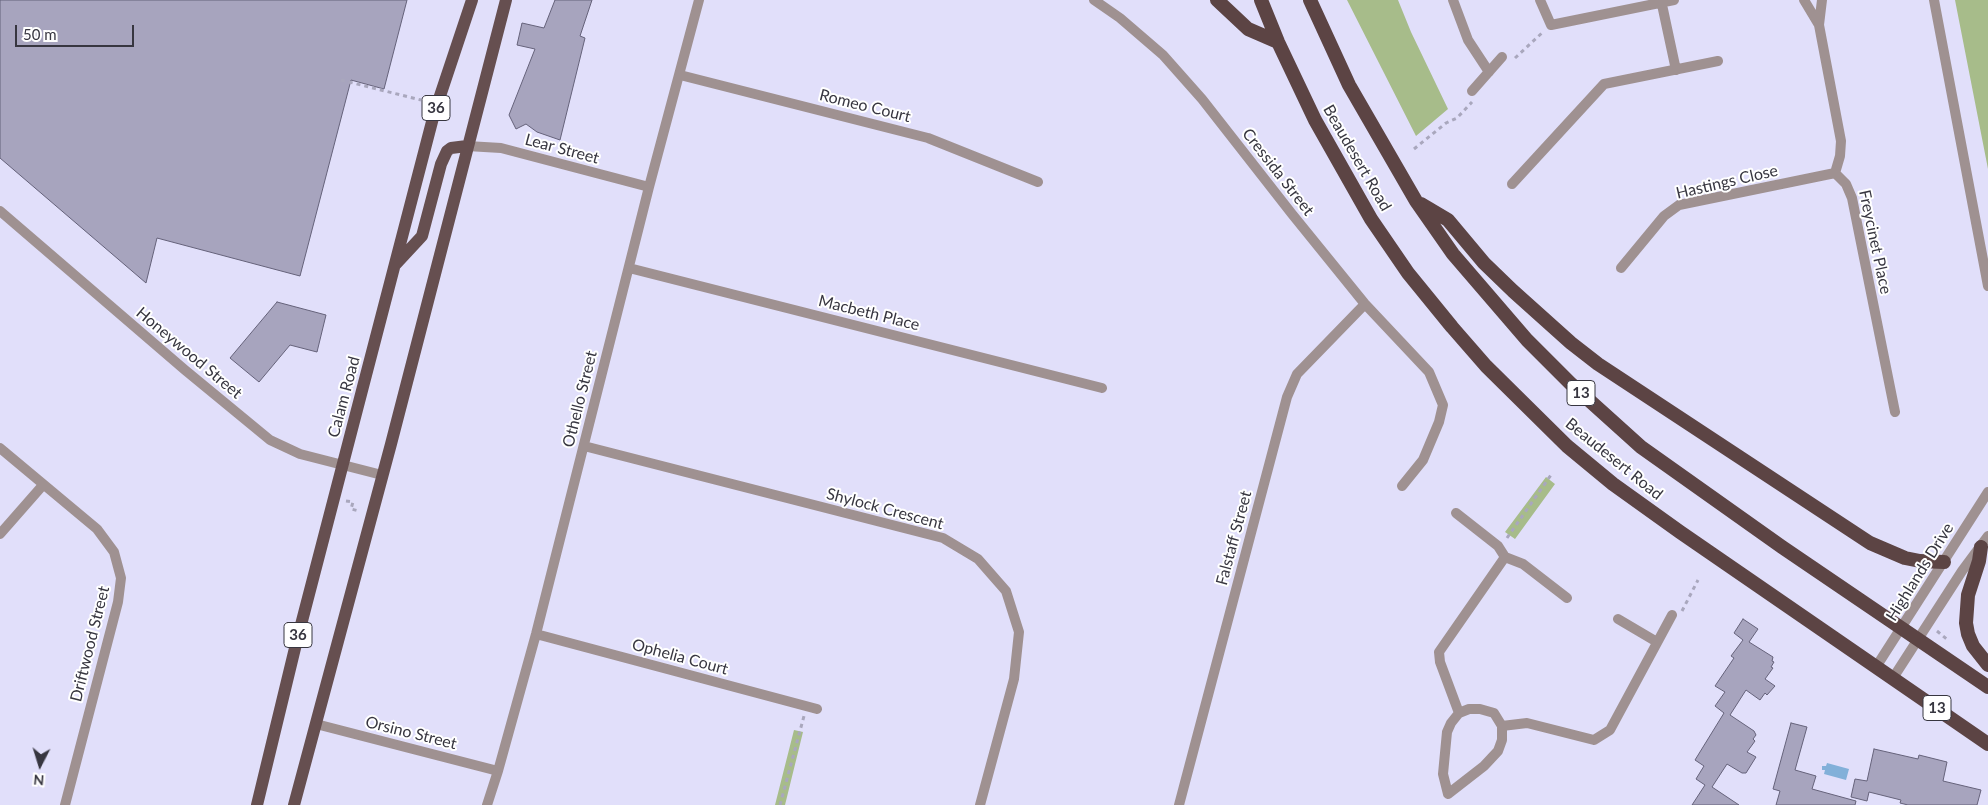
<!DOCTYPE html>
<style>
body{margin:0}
#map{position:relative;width:1988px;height:805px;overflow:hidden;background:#e1dffa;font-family:Lato,sans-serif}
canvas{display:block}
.north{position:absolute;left:15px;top:740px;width:50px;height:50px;-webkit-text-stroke:4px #fff;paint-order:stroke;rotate:185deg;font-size:14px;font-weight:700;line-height:20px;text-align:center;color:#373640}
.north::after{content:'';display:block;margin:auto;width:18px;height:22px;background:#373640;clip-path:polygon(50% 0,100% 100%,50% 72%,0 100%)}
.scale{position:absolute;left:15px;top:25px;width:119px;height:22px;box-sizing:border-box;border:2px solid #373640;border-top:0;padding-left:6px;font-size:15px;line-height:18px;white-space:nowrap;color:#373640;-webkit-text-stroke:4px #fff;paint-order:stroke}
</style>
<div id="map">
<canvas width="1988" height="805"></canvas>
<div class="north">N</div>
<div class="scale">50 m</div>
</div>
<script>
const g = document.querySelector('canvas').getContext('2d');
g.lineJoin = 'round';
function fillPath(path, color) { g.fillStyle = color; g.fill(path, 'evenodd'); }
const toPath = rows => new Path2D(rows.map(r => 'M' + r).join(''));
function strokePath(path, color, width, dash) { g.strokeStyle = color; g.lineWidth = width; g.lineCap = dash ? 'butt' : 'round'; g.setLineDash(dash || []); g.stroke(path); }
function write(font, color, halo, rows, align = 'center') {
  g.font = font + ' Lato,sans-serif'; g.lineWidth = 4; g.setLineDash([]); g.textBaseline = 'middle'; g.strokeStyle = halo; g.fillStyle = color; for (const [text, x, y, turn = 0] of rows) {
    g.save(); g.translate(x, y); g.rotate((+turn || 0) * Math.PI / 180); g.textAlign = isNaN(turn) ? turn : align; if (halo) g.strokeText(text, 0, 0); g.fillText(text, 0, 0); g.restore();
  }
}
const green = toPath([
 [1347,0,1398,0,1411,32,1448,109,1416,136],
 [1955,0,1988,0,1988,169],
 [1546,477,1555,484,1515,539,1505,532],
 [794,730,803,732,785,805,775,805]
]);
const water = toPath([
 [1827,763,1849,769,1846,780,1824,774,1825,770,1822,770,1822,766,1826,766]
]);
const building = toPath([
 [0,0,407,0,384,89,351,80,300,276,157,238,146,283,0,158,0,0],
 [555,0,592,0,580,36,585,38,560,140,537,132,526,124,516,129,509,115,535,49,517,45,522,23,544,28,555,0],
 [277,302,326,315,317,352,290,345,259,382,230,358,277,302],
 [1743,619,1758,629,1749,642,1773,657,1772,661,1774,662,1771,667,1773,668,1765,679,1775,686,1767,695,1765,693,1760,700,1746,690,1730,715,1754,731,1756,735,1753,739,1755,741,1747,752,1756,757,1746,773,1742,773,1727,764,1712,787,1739,805,1692,805,1705,785,1696,779,1704,766,1695,760,1724,713,1715,706,1725,692,1715,686,1734,658,1731,656,1743,640,1734,633,1743,619],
 [1791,723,1807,727,1795,770,1816,776,1812,789,1856,801,1855,805,1776,805,1780,791,1773,789,1791,723],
 [1874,749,1918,759,1919,755,1947,762,1943,781,1981,790,1977,805,1908,805,1900,803,1901,800,1869,792,1867,801,1851,797,1855,779,1867,781,1874,749]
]);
const path = toPath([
 [1515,58,1543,32],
 [341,80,421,100],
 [1414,149,1446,123,1457,118,1472,102],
 [346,501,353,502,351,509,359,511],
 [1507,538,1551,475],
 [1682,611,1698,580],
 [1937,631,1949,641],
 [780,805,804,716]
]);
const minor = toPath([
 [1094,0,1120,18,1163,55,1202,99,1292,214,1365,304,1429,372,1443,405,1439,422,1423,460,1402,486],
 [1453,0,1468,40,1489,72],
 [1540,0,1551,25,1674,0],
 [1661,0,1676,70],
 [1804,0,1819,25],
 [1822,0,1819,25,1841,141,1840,156,1835,173,1846,184,1852,198,1895,412],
 [1934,0,1988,286],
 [680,75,928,138,1038,182],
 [1472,91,1502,57],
 [467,146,501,148,649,187],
 [1512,184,1604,84,1718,61],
 [0,211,185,370,270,440,300,454,382,475],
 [629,268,1102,388],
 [1621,268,1664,216,1679,205,1835,173],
 [584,446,943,538,978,559,1006,591,1019,632,1014,679,980,805],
 [0,448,97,529,114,552,121,578,118,602,65,805],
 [1456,513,1498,546,1505,557,1523,564,1567,598],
 [0,534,43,485],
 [1618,619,1657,642],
 [536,634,817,709],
 [1876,667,1988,492],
 [1893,678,1962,571,1988,536],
 [1469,709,1480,709,1494,713,1502,726,1502,740,1498,751,1484,766,1448,794,1443,774,1447,732,1451,723,1459,713,1469,709],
 [1459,713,1440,662,1439,652,1505,557],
 [316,724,498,771],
 [1502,726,1527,723,1594,740,1610,730,1672,615],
 [487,805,498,771,536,634,649,187,699,0],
 [1179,805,1287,397,1297,374,1365,304]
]);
const primary = toPath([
 [396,264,422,236,441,164,447,151,451,148,467,146],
 [257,805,296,644,434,114,472,0],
 [294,805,391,444,506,0]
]);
const trunk = toPath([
 [1217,0,1248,29,1278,42],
 [1261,0,1278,42,1315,120,1371,219,1408,273,1452,327,1486,366,1567,446,1613,484,1680,532,1988,744],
 [1310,0,1349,85,1416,201,1453,254,1527,340,1570,383,1641,447,1782,547,1988,687],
 [1421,204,1448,220,1484,263,1513,291,1571,343,1598,364,1870,543,1905,558,1920,561,1944,562],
 [1981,547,1979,561,1968,595,1966,623,1968,634,1973,646,1988,665]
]);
const shields = [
 [436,108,28],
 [1581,393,28],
 [298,635,28],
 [1937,708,28]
];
const shieldNames = [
 ["36",436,108],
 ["13",1581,393],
 ["36",298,635],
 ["13",1937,708]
];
const streetNames = [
 ["Romeo Court",865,106,14],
 ["Lear Street",562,149,15],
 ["Beaudesert Road",1357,158,60],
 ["Cressida Street",1278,172,52],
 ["Hastings Close",1727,182,-13],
 ["Freycinet Place",1875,242,78],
 ["Macbeth Place",869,313,14],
 ["Honeywood Street",189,353,40],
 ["Calam Road",344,397,-75],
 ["Othello Street",580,399,-76],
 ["Beaudesert Road",1614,459,39],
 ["Shylock Crescent",885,509,15],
 ["Falstaff Street",1234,538,-75],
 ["Highlands Drive",1920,572,-58],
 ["Driftwood Street",90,644,-76],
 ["Ophelia Court",680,657,15],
 ["Orsino Street",411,733,14]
];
fillPath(green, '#a7bc8a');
fillPath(water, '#82b0d9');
fillPath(building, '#a7a4be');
strokePath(building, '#65627a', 1);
strokePath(path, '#a9a7bd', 3, [4, 4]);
strokePath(minor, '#9f9191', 10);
strokePath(primary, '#664f50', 12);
strokePath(trunk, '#5c4444', 14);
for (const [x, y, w] of shields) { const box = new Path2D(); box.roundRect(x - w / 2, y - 12.5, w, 25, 4); g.fillStyle = '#fff'; g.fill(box); strokePath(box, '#373640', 1); }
write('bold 15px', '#373640', null, shieldNames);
write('16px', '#373640', '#fff', streetNames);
</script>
